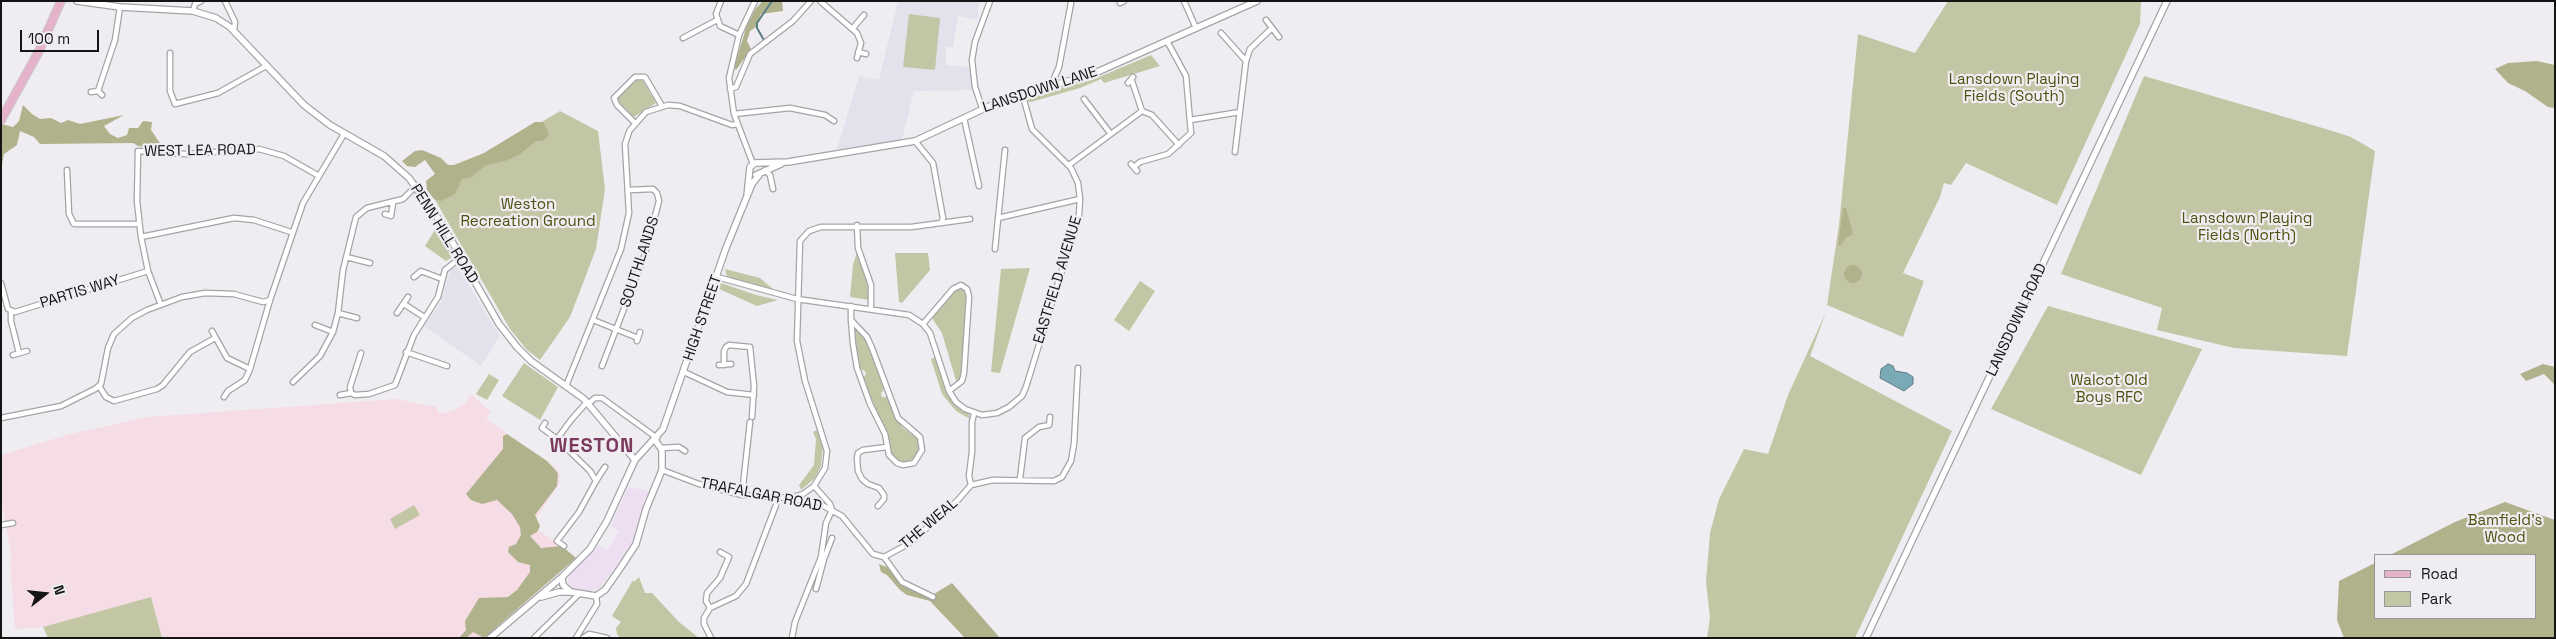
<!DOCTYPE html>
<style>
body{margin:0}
#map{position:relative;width:2556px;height:639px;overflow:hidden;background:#efedf1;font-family:"Space Grotesk",sans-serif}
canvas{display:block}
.frame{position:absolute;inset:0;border:2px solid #151415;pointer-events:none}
.legend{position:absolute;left:2374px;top:554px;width:162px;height:65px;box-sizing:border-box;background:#efedf1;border:1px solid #989699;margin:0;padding:6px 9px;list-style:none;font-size:15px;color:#151415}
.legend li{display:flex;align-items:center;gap:10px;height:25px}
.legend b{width:25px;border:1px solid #989699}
.north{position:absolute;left:20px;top:569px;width:50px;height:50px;-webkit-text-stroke:4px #efedf1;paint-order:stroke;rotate:74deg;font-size:14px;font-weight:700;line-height:20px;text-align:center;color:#151415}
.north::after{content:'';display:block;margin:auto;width:18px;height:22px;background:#151415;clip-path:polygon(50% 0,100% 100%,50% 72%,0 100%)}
.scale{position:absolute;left:20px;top:30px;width:79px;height:22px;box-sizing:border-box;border:2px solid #151415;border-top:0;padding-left:6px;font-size:15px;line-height:18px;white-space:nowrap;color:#151415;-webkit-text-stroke:4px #efedf1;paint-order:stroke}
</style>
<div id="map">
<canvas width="2556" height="639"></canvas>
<div class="frame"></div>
<ul class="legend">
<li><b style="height:6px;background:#e4b2ca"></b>Road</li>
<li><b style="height:14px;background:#c3c6a5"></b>Park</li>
</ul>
<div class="north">N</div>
<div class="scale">100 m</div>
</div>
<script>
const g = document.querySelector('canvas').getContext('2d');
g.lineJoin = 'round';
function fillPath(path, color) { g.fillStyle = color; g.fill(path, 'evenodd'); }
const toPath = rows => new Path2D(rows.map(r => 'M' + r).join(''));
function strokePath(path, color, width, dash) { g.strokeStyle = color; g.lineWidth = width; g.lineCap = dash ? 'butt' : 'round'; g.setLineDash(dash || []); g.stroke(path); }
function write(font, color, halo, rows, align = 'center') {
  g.font = font + ' "Space Grotesk",sans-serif'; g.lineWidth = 4.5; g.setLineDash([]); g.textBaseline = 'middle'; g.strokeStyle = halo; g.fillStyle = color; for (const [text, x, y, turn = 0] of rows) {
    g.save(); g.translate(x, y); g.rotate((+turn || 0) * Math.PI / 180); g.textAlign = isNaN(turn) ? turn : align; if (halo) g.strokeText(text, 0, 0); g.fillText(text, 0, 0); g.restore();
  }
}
const commercial = toPath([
 [628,487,649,491,648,497,645,497,634,540,599,589,586,592,572,587,568,582,569,575,599,545,607,551,619,531,611,526]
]);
const built = toPath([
 [898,1,981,1,978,9,978,20,958,16,953,47,946,47,946,65,969,67,972,90,914,91,902,140,837,149,859,76,879,80],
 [457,266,500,336,481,366,424,326,441,302,450,270]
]);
const medical = toPath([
 [471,394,491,412,486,419,557,469,560,475,559,484,532,525,571,554,563,568,485,638,162,638,151,597,44,627,15,629,10,562,12,560,1,497,1,455,70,434,149,417,396,399,437,407,438,414,453,411,465,403]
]);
const green = toPath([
 [1948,1,2141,1,2140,24,2057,205,1966,163,1951,185,1944,183,1940,197,1903,273,1924,281,1903,337,1827,305,1839,225,1858,34,1915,53],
 [909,14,940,18,935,70,903,67],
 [1151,55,1160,66,1104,83,1101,79,1080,88,1031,102,1027,101,1033,95,1092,80],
 [2144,76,2326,129,2351,137,2375,151,2347,356,2234,348,2157,330,2162,308,2061,274],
 [639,78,643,81,656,103,634,117,617,100,618,96],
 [560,111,598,131,605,189,596,249,575,304,570,317,540,360,527,350,510,329,427,186,478,160],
 [436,228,451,253,451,258,446,261,425,246],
 [857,252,867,279,869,300,850,297,853,265],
 [895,253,928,253,930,270,902,303,899,302],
 [1030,268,1000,373,991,372,1001,269],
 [725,269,760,278,772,288,772,291,727,277],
 [1140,281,1155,291,1129,331,1114,320],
 [721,283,756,295,778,300,757,306,717,288],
 [959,289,963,290,967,296,961,376,957,384,942,333,932,318,955,291],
 [2048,306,2202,349,2141,475,1991,409],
 [1826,312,1810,356,1952,431,1855,638,1707,638,1710,618,1706,582,1710,533,1719,499,1744,449,1768,454,1788,395],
 [854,326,868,343,874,356,884,390,881,393,882,397,887,397,903,428,919,440,921,449,914,461,903,464,893,458,889,449,887,434,862,377,866,375,865,371,860,369,855,346],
 [936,357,949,397,956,406,969,414,970,419,956,411,942,394,931,359],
 [524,363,558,387,540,420,502,396],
 [489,374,499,380,487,400,476,394],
 [817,430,823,446,821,466,815,478,801,490,799,485,814,465,816,439,813,432],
 [414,505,420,515,395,529,390,519],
 [639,577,645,593,652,593,679,622,699,638,620,638,617,634,616,628,621,622,612,616,633,580,634,582],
 [151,597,162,638,48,638,43,627]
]);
const forest = toPath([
 [763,1,782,1,783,11,761,14,756,27,750,31,747,41,751,49,736,70,734,67,747,25,756,8],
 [2537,61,2555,65,2555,108,2548,107,2525,91,2508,83,2495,69,2508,63],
 [23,105,32,114,40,119,51,118,61,123,68,120,80,124,124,115,104,126,110,134,118,138,127,135,129,128,138,128,143,121,152,122,151,130,162,146,157,148,138,146,133,143,40,144,34,137,20,131,17,145,4,154,1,170,1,125,2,124,13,127,19,121],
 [535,122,543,122,547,129,549,135,542,141,536,141,519,155,505,161,486,165,471,177,462,179,455,194,441,201,434,199,427,190,426,181,435,174,425,160,415,167,407,166,402,161,415,151,422,150,441,158,448,165,454,165,484,153],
 [1843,208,1846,208,1853,234,1846,238,1840,246,1838,245],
 '1844 274a9 9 0 1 1 18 0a9 9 0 1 1-18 0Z',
 [2543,364,2555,367,2555,385,2544,374,2526,381,2520,374],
 [507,434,547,461,558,473,557,486,535,515,540,526,537,532,530,536,541,548,562,546,576,558,484,638,473,632,466,638,459,638,466,630,465,621,479,598,508,597,517,590,530,572,530,565,518,562,508,552,509,547,516,544,521,535,520,527,512,514,497,500,482,504,471,500,466,494,503,449,503,436],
 [2505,502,2555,520,2555,638,2344,638,2337,620,2339,581,2375,563,2375,618,2535,618,2535,555,2390,555,2455,522],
 [879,564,889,568,904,587,927,595,934,594,952,583,1000,638,965,638,930,601,907,595,900,590,887,575,881,572]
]);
const water = toPath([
 [1888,364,1893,366,1895,371,1907,373,1913,377,1913,384,1904,391,1880,378,1881,369,1888,364]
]);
const stream = toPath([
 [765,42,757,28,757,23,772,1]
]);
const minor = toPath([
 [225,1,235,22,234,30],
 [721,1,716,14,720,26,739,35],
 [820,1,857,33,861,43,857,58],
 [1184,1,1196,28],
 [1120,3,1124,1],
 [193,11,195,4,201,1],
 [1266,20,1279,37],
 [853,28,864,15],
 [1221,33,1246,61],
 [683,38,717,20],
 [858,52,866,54],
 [170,53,170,91,175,104,218,93,266,66],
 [1132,81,1142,111],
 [1128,83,1133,77],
 [1054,86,1053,81,1059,67,1071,3],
 [730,89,736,87,750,54,793,21,811,1],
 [98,91,115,40,120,7],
 [91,92,98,91,102,95],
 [1084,99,1110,133],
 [982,108,975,87,972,60,975,42,990,1],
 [734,114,790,108,825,115,834,121],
 [964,118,979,186],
 [1190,120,1240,112],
 [635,123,617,105,614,98,635,77,645,77,662,106],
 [630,130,646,112,668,105,680,106,732,125,737,124],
 [1235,152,1246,61,1250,49,1272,28],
 [753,164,734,114,729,78,739,35,755,1],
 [1131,164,1137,171],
 [1069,165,1142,111,1152,115,1179,145],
 [1134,167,1140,162,1168,154,1191,133,1186,76,1167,41],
 [67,170,69,214,74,224,139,224],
 [765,170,770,175,773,189],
 [385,214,391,216,393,203],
 [998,218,1080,199],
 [941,223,970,219],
 [857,225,858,248,871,285,871,309],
 [141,237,234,218,254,220,291,232],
 [995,249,1005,150],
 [346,257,370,263],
 [414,277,421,271,442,279],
 [717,277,797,299,909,315,923,324,930,333,949,391,956,402,965,409,982,415,997,413,1009,407,1022,396,1026,387,1079,215,1080,199,1078,183,1071,168,1032,129,1022,93],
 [1,283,8,309,15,312,148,271],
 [404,304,424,317],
 [161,305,148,271,141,237,137,201,138,151,186,154,259,149,284,156,319,176],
 [11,311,11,321,19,353],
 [338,313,357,318],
 [397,313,408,297],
 [593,320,638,338],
 [851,320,867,337,872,348,898,418,920,437,922,450,914,463,903,465,897,463,889,455,885,434,870,404,857,368,853,344,851,320,851,306],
 [923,324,953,289,961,285,967,289,969,297,964,373,962,381,949,391],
 [315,325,333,332],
 [212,331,227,358,250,369,245,380,228,391,224,397],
 [637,341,640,332],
 [406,352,447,366],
 [361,353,350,387,351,393,355,395,369,394,395,385,414,335,438,297,445,270,460,258],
 [13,355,27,351],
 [719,365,731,364],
 [724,365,724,351,726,347,729,345,750,347,754,386,752,417],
 [602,366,645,254,659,201,657,193,653,189,629,190],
 [250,369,270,300],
 [684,372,727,392,754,395],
 [293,382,320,356,333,332,338,313,343,270,356,217,367,208,403,199,416,186],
 [99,386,106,397,114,401,157,389,163,385,190,352,215,338],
 [566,386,621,249,629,213,625,144,629,132],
 [340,395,351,393],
 [588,404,595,398,602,398,657,438],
 [1,418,61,406,95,389,101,384,108,348,114,334,132,318,147,310,182,297,205,293,234,294,263,302,270,300,303,203,344,134],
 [545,423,542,428,557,439],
 [661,448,679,447,685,451],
 [662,470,699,484,742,495,789,498,820,504,842,516,873,554,884,557,910,543,957,501,971,485,969,476,972,452,972,422,974,414],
 [1020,479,1025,438,1039,427,1049,425,1050,417],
 [596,481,605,467],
 [971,485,993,480,1054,481,1062,477,1071,461,1074,444,1078,368],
 [814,486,830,504,832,510],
 [742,495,750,422],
 [789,498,803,494,814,486,825,468,827,451,805,381,797,341,800,241,809,231,821,227,911,227,941,223,943,218,933,163,915,141],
 [878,506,884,499,884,495,879,488,868,484,862,479,858,471,857,458,858,453,863,450,887,447],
 [1,525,13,523],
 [564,546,557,541,579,512,596,481,590,471,557,439,571,420,587,402],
 [884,557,902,582,933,597],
 [824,559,832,538],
 [816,589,824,559,821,557],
 [710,608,706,601,707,593,720,578,729,557,720,552],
 [534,638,578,595],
 [576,638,597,604,596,596],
 [583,638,589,634,607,638],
 [711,638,704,624,704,618,710,608,736,596,746,584,776,505,776,497],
 [792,638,795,622,821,557,826,523,832,510]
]);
const tertiary = toPath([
 [77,1,120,7,193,11,216,18,230,27,304,105,330,125,384,156,409,178,442,224,499,324,517,347,531,361,584,399,635,460],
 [756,175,781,164],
 [747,196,750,167,755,163,788,162,915,141,998,102,1095,73,1257,1],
 [562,577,563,585,571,592,596,596,605,590,621,567,636,544,646,509,662,470,662,450,655,440],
 [541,597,559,592,571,592],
 [490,638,563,576,590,549,607,521,635,460,663,429,726,248,752,184,759,175],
 [1866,638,2167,1]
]);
const primary = toPath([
 [1,120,38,53,61,1]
]);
const parkNames = [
 ["Lansdown Playing",2014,80],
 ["Fields (South)",2014,97],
 ["Weston",528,205],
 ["Recreation Ground",528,222],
 ["Lansdown Playing",2247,219],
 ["Fields (North)",2247,236],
 ["Walcot Old",2109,381],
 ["Boys RFC",2109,398],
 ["Bamfield's",2505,521],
 ["Wood",2505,538]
];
const streetNames = [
 ["LANSDOWN LANE",1040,90,-18],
 ["WEST LEA ROAD",200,151,-1],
 ["PENN HILL ROAD",444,234,58],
 ["SOUTHLANDS",640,262,-72],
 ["EASTFIELD AVENUE",1058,280,-73],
 ["PARTIS WAY",80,292,-17],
 ["HIGH STREET",703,318,-71],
 ["LANSDOWN ROAD",2017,320,-65],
 ["TRAFALGAR ROAD",761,495,11],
 ["THE WEAL",929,524,-40]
];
const districtNames = [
 ["WESTON",592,447]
];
fillPath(commercial, '#eedef1');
fillPath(built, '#e4e1ec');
fillPath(medical, '#f6dce4');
fillPath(green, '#c3c6a5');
fillPath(forest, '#afb28b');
fillPath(water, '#7aaab5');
strokePath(water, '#5c7d85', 1);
strokePath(stream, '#5c7d85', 2);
strokePath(minor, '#a5a3a7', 7);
strokePath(tertiary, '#a5a3a7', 8);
strokePath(primary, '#cccbcc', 10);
strokePath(minor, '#fff', 4.5);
strokePath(tertiary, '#fff', 5.5);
strokePath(primary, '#e4b2ca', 8);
write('15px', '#4e500f', '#efedf1', parkNames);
write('15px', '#151415', '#efedf1', streetNames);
g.letterSpacing = '1px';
write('bold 20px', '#7a3b5f', '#efedf1', districtNames);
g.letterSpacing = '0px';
</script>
